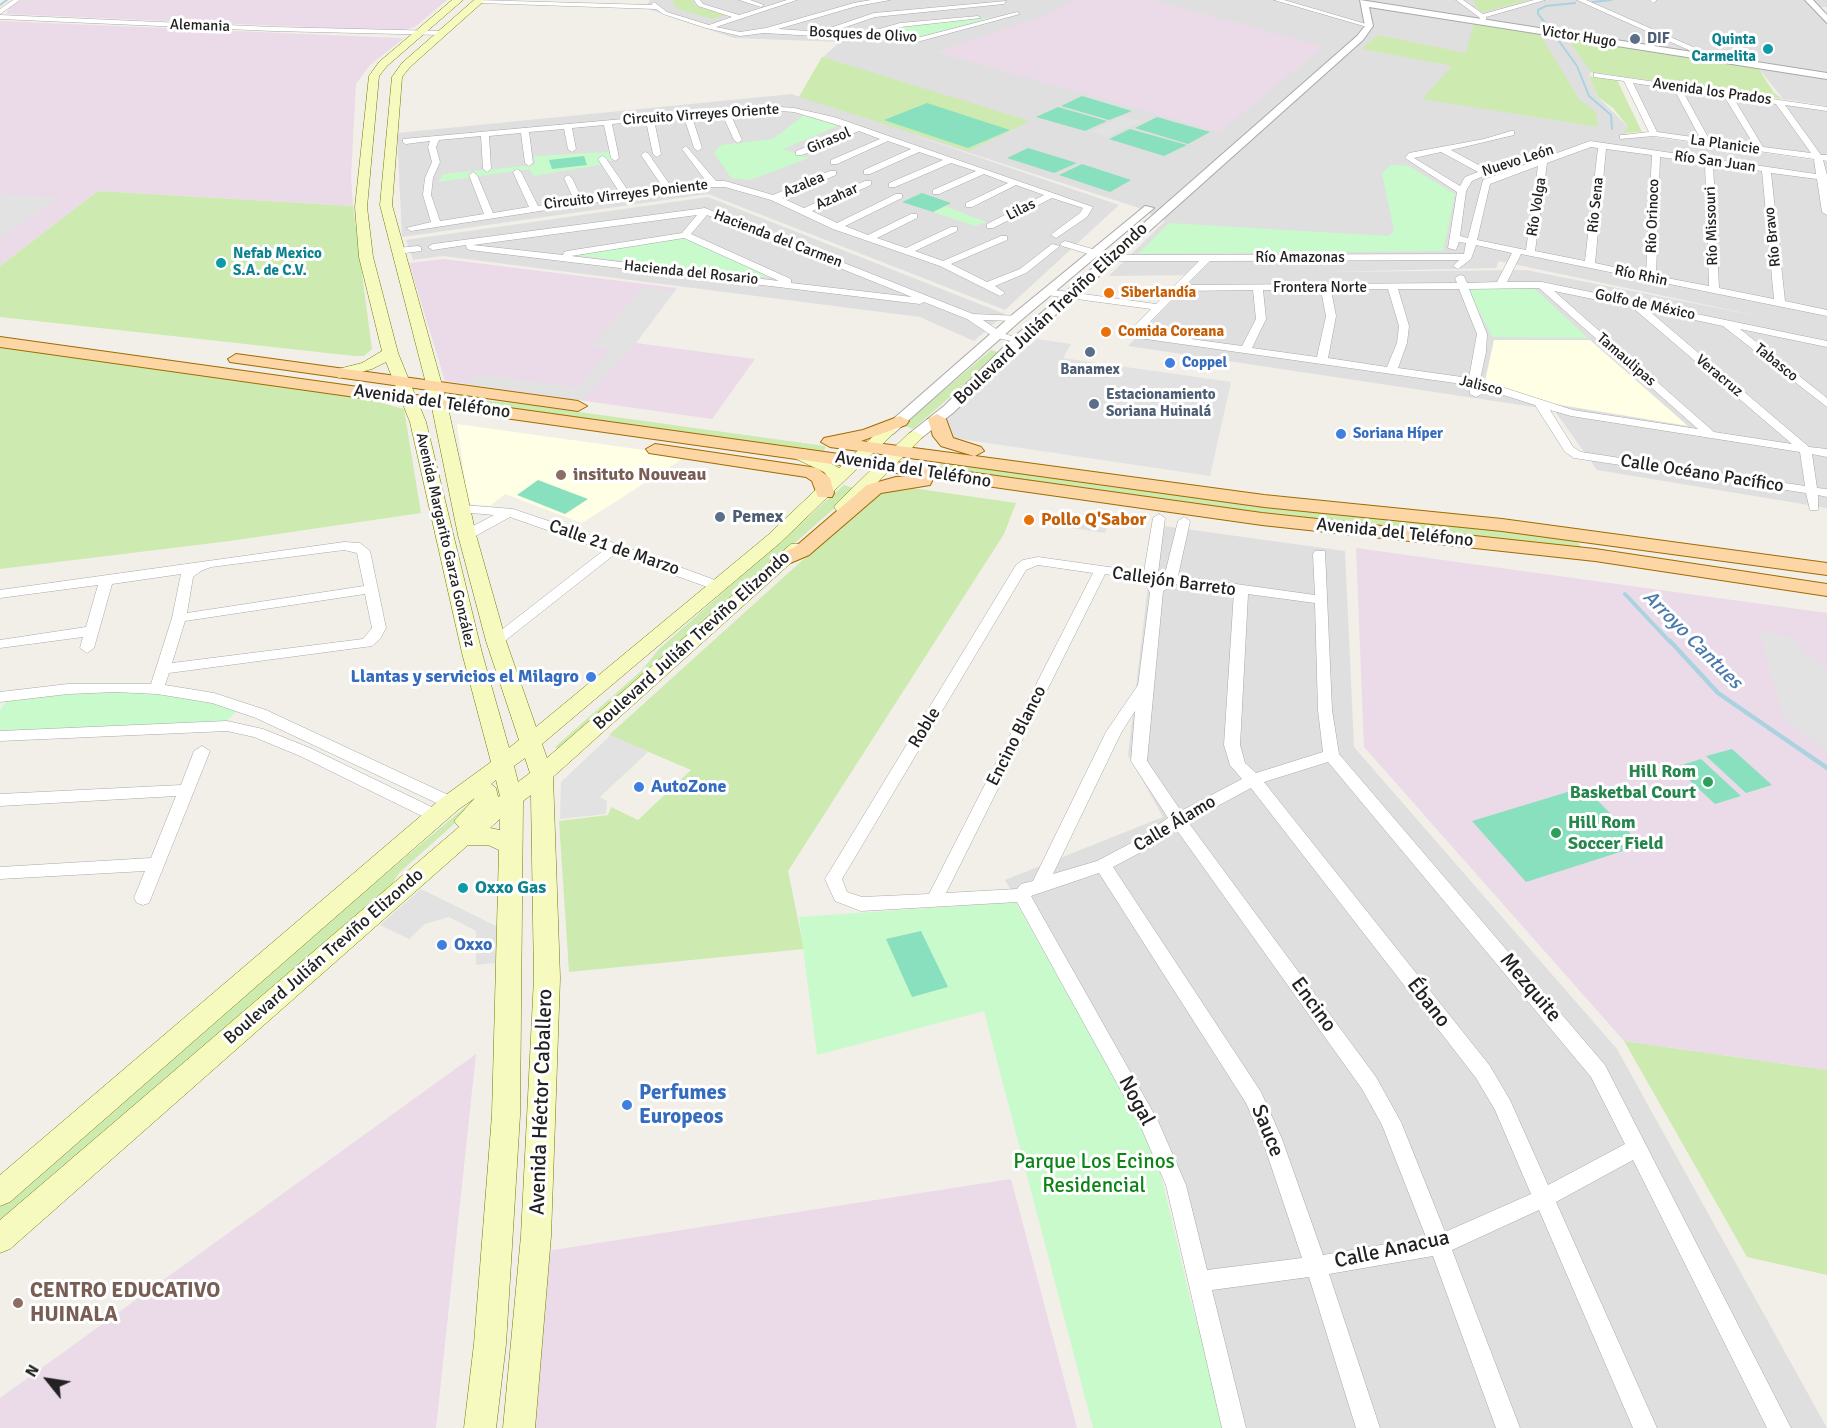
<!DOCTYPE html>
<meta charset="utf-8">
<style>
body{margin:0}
#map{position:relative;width:1827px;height:1428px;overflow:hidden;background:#f2efe9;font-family:Signika,sans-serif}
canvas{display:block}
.north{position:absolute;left:18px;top:1350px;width:60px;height:60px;-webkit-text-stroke:4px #fff;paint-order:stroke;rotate:300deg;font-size:16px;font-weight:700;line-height:24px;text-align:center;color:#222}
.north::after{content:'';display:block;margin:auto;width:21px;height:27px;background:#222;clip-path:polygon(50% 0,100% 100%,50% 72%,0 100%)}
</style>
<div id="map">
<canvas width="1827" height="1428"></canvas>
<div class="north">N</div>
</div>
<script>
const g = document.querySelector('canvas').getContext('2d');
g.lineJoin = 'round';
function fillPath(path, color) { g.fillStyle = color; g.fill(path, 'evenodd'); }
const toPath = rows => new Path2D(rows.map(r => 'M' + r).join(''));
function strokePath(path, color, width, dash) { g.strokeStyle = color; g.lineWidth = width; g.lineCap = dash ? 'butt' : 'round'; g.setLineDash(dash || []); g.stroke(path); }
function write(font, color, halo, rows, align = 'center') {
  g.font = font + ' Signika,sans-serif'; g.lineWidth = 6; g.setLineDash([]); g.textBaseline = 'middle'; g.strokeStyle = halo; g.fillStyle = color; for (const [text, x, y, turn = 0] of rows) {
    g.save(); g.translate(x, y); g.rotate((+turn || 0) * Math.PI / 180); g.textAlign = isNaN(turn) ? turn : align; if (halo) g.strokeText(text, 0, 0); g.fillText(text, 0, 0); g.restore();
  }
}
const residential = toPath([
 [650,0,1827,0,1827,7,1819,7,1827,18,1827,106,1783,99,1760,70,1774,99,1591,72,1589,76,1598,97,1628,127,1624,133,1827,162,1827,508,1597,470,1554,410,1128,346,1196,275,1109,276,1165,221,1136,207,914,135,1119,205,1005,310,708,194,402,237,397,133,792,94,799,97,821,59,840,42,734,38,645,8],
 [1499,261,1768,318,1526,270,1325,272,1496,268],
 [1630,82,1827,111,1827,156,1657,133],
 [708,197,1005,314,974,341,920,317,443,256,413,260,406,240],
 [1164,526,1345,551,1354,747,1617,1049,1827,1428,1235,1428,1182,1187,1005,880,1163,817,1128,755,1148,585]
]);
const industrial = toPath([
 [21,0,447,0,415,27,399,31,6,14,9,8],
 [1074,0,1154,0,1323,47,1220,132,937,52,1043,16],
 [0,21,399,38,403,39,370,65,356,84,351,176,353,206,98,191,0,266],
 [444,259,677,288,636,343,755,359,712,419,445,381,409,263],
 [1356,548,1827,613,1827,1070,1624,1041,1364,747],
 [476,1054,436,1428,0,1428,0,1398],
 [1011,1179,1077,1428,517,1428,540,1252]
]);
const education = toPath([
 [1494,340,1590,340,1688,426,1536,401,1485,381],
 [457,424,687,456,582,523,505,494,490,506,468,504]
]);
const grass = toPath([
 [674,0,692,0,694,5,726,15,713,19,678,9,673,4],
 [1473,0,1529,0,1480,13],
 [1474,23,1539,33,1579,99,1596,112,1598,127,1422,99,1452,66,1362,49,1378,35,1466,53],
 [1566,37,1757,66,1774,93,1783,99,1591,72],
 [822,57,1030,121,969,151,799,97],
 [1589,76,1617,80,1642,132,1623,133,1628,127,1613,108,1598,97],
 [98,191,353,206,372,349,364,356,354,356,0,317,0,266],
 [0,344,359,397,404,409,421,513,230,541,0,569],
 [991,350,1001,353,913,429,903,425],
 [456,398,514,403,825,446,825,449,821,453,452,402],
 [942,462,1574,538,1582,548,1325,522,937,471],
 [844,485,856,489,560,750,555,747,641,671,659,649],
 [905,487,1016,503,1004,534,788,871,804,949,569,972,559,821,608,815,611,807,638,820,691,770,609,735,880,490],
 [477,797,481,800,399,873,389,889,0,1229,0,1207,264,976],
 [1624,1041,1827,1070,1827,1275,1747,1257]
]);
const park = toPath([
 [994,17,914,38,876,34,900,27],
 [804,115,838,126,783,149,809,158,750,180,731,178,714,153,721,145,773,139],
 [609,152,612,161,600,161,600,165,533,176,530,169,438,182,443,174,535,165,534,156],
 [1391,165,1409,166,1455,194,1443,251,1138,254,1169,223,1388,236,1394,231,1382,173],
 [945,206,986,222,975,226,933,212],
 [683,237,773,278,572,255],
 [1468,289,1535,289,1588,338,1492,337],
 [110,691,162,694,210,702,236,712,226,721,0,732,0,710,6,701,13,698],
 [1016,902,1155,1150,1190,1298,1227,1428,1093,1428,984,1011,817,1055,799,917]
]);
const pitch = toPath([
 [1082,96,1132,111,1109,120,1061,106],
 [927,103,976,119,1010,130,968,148,884,120],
 [1058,107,1107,121,1085,131,1036,117],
 [1157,117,1210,132,1188,144,1135,128],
 [1130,129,1187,145,1164,156,1109,139],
 [1028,148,1077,163,1054,173,1007,158],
 [584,156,587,165,552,169,549,160],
 [1082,164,1131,180,1110,192,1059,175],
 [922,193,951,203,933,212,902,202],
 [538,480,588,499,565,514,517,495],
 [1732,749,1772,785,1746,793,1706,756],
 [1701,759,1741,796,1715,804,1675,767],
 [1584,787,1642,845,1526,882,1472,821],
 [921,931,948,987,912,997,886,939]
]);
const parking = toPath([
 [1123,116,1142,121,1106,137,1090,132],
 [0,194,59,197,0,238],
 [643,288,675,291,635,343,583,400,468,384,479,374,577,388,611,349,590,347],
 [1037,339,1071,344,1063,358,1231,382,1210,476,947,437,937,426],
 [1074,517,1109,522,1105,533,1071,528],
 [1759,631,1797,639,1800,650,1827,669,1827,751,1784,719],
 [611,735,648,752,600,797,607,801,606,814,560,819,561,782],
 [421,889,496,926,496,963,476,965,476,931,449,917,425,924,409,939,380,925]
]);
const streamFar2 = toPath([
 [1593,2,1611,0],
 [0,5,7,0],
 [1551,30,1538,14,1538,10,1546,6,1575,3],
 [1556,37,1577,66,1589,96,1611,115,1612,129]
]);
const streamFar1 = toPath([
 [1625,594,1671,643]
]);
const stream = toPath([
 [1670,641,1718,693,1827,768]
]);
const minor = toPath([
 [13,0,20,0,0,14,0,9,13,0],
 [476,0,651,5,654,2,667,12,709,25,732,17,698,6,694,0,700,0,703,4,739,15,787,0,797,0,716,27,740,32,766,28,854,3,871,0,890,0,857,6,778,29,869,35,869,32,900,23,978,16,981,18,901,27,875,35,917,38,1017,12,1020,14,917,42,764,33,740,36,706,28,663,14,656,9,479,3,476,0],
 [739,0,750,0,764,5,761,7,739,0],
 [1274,0,1284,0,1373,26,1367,27,1274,0],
 [1456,0,1463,0,1483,14,1534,0,1545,0,1486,17,1486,21,1483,23,1479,17,1456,0],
 [1577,0,1586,0,1718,58,1711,60,1577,0],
 [1650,0,1656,0,1656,1,1653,3,1650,0],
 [1006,1,1004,4,875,17,831,32,824,30,874,13,1006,1],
 [0,15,273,27,442,31,446,33,442,35,273,31,0,19,0,15],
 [1594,73,1827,107,1827,111,1785,105,1821,155,1827,155,1827,161,1823,160,1827,175,1827,215,1822,212,1817,179,1771,173,1785,301,1827,310,1827,316,1521,254,1507,282,1542,282,1827,341,1827,347,1740,329,1827,398,1827,407,1723,326,1648,310,1809,447,1827,449,1827,457,1812,454,1817,488,1827,489,1827,497,1818,495,1818,510,1810,510,1806,493,1574,458,1565,452,1535,405,1481,388,1482,394,1476,397,1470,394,1469,385,1132,337,1127,334,1151,309,1047,295,1042,292,1047,289,1156,304,1199,261,1112,261,1062,246,1060,244,1065,241,1113,255,1464,254,1466,243,1459,242,1456,250,1448,248,1457,192,1405,158,1409,153,1484,139,1511,131,1514,131,1514,135,1451,150,1486,169,1500,164,1504,167,1472,181,1466,191,1460,236,1468,238,1483,180,1590,141,1816,174,1814,159,1654,136,1620,139,1620,135,1623,135,1649,132,1624,81,1594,77,1594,73],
 [1633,83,1674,89,1700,138,1657,132,1633,83],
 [1682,90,1724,96,1754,145,1709,139,1682,90],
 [1733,97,1776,104,1811,153,1763,147,1733,97],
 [1591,147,1598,148,1585,261,1535,251,1547,163,1591,147],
 [1606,149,1652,155,1646,274,1595,263,1606,149],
 [1441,152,1478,172,1465,177,1460,186,1414,158,1441,152],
 [1660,157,1705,163,1709,286,1656,276,1660,157],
 [1713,164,1762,171,1774,299,1719,288,1713,164],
 [1538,166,1526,250,1477,240,1490,184,1538,166],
 [1476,245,1512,253,1497,282,1467,283,1464,276,1460,275,1455,278,1457,283,1186,285,1210,261,1459,260,1453,266,1458,269,1471,259,1476,245],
 [1539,288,1698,429,1573,410,1480,380,1486,352,1487,334,1469,289,1539,288],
 [1388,289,1399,326,1397,343,1387,367,1328,358,1336,316,1331,290,1388,289],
 [1398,289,1459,289,1477,334,1469,378,1398,368,1407,343,1409,326,1398,289],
 [1253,290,1256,319,1242,346,1140,332,1180,291,1253,290],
 [1263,290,1321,290,1326,316,1317,357,1252,348,1266,319,1263,290],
 [1554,291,1632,307,1792,444,1714,432,1554,291],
 [1550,410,1571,416,1800,452,1805,486,1581,452,1573,447,1550,410],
 [766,106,794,108,834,117,1093,207,1087,217,1056,238,1051,235,1053,233,1080,213,1083,208,1052,198,993,228,987,228,987,224,1044,195,1016,185,972,207,966,207,966,203,1008,183,984,174,939,194,933,194,933,190,976,171,951,163,895,187,889,187,889,183,943,160,919,152,870,174,864,174,864,170,911,149,888,141,837,164,831,164,831,160,880,139,859,131,802,155,796,155,796,151,851,129,794,112,766,110,730,113,742,140,738,143,734,140,722,114,692,117,702,148,698,151,694,148,684,117,654,120,661,154,657,157,653,154,646,121,612,124,619,158,615,161,611,158,604,125,572,128,576,149,572,152,568,149,564,129,529,132,533,163,529,166,525,163,521,133,489,136,491,169,487,172,483,169,481,136,439,140,436,147,440,162,433,178,431,195,440,221,484,214,469,175,473,172,477,175,493,213,529,207,513,172,517,169,521,172,538,206,574,200,564,178,568,175,572,178,582,199,620,193,598,159,602,156,605,157,629,192,662,186,641,155,645,152,648,153,670,185,706,181,682,149,686,146,716,181,725,181,773,195,830,171,836,171,836,175,782,198,804,208,865,181,871,181,871,185,812,211,837,223,896,194,902,194,902,198,845,226,868,235,911,214,917,214,917,218,877,238,906,248,951,227,957,227,957,231,915,251,943,261,1001,236,1007,236,1007,240,951,264,987,282,1020,269,1052,244,1060,246,1026,273,995,286,1005,293,1000,296,940,266,833,229,771,200,725,187,695,187,411,231,406,228,431,222,423,195,425,178,432,162,428,147,430,141,406,144,403,143,403,139,766,106],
 [705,208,973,314,1020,316,1020,320,1016,321,983,320,1002,333,1024,340,1019,343,994,337,967,319,924,302,920,304,470,250,467,249,466,245,433,250,428,247,433,244,705,208],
 [697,215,682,233,567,251,564,252,563,255,473,245,697,215],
 [707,215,912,297,791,283,791,279,691,234,707,215],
 [684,238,779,281,571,256,684,238],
 [418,246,421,247,421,251,397,254,392,251,397,248,418,246],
 [463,505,513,509,620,545,723,583,725,586,718,590,713,589,615,554,501,644,491,644,489,641,491,638,604,550,510,517,472,538,462,538,461,535,462,532,494,515,459,512,457,509,463,505],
 [1159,514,1165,518,1158,573,1165,574,1178,521,1184,517,1190,521,1178,576,1315,595,1313,554,1315,551,1325,551,1332,710,1339,754,1605,1065,1791,1428,1767,1428,1633,1160,1556,1202,1657,1428,1633,1428,1539,1210,1452,1250,1520,1428,1496,1428,1433,1256,1329,1274,1380,1428,1356,1428,1309,1277,1212,1290,1246,1428,1222,1428,1166,1185,1140,1125,1017,902,861,911,835,901,825,879,1016,565,1023,560,1038,557,1144,572,1153,518,1159,514],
 [1038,565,1093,573,929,894,862,897,847,892,842,879,1026,570,1038,565],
 [1105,574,1144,580,1150,593,1138,685,1106,732,1033,881,1021,884,1017,889,946,893,1105,574],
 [1175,584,1234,592,1224,745,1230,765,1242,779,1181,811,1147,761,1163,591,1175,584],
 [1248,594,1315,603,1318,710,1323,752,1256,773,1245,763,1240,745,1248,594],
 [1135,711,1131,761,1168,818,1135,841,1097,861,1053,874,1121,733,1135,711],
 [1328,762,1591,1077,1625,1144,1548,1185,1510,1100,1490,1066,1264,782,1328,762],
 [1251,788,1476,1078,1495,1110,1531,1194,1445,1232,1401,1122,1376,1077,1188,822,1251,788],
 [1176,829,1362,1089,1382,1125,1426,1237,1323,1255,1282,1139,1261,1092,1113,867,1147,849,1176,829],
 [1099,873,1246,1103,1262,1139,1302,1258,1207,1270,1186,1185,1158,1121,1031,896,1099,873],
 [344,542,360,543,370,551,386,628,380,639,372,646,169,673,165,685,214,693,266,710,457,799,459,803,457,807,445,807,256,718,212,703,157,694,115,692,68,694,0,702,0,692,68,684,151,684,172,618,181,574,112,584,94,648,87,653,80,648,83,637,0,648,0,640,86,627,98,585,0,598,0,590,344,542],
 [344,550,357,553,364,586,187,613,193,577,201,571,211,567,344,550],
 [365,594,372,628,363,639,172,663,185,621,365,594],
 [227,721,263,729,310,748,442,812,444,816,442,820,430,820,300,756,254,737,227,731,0,741,0,731,227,721],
 [202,746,210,751,149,903,143,905,137,903,134,898,145,871,0,879,0,867,151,858,176,796,0,806,0,794,181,785,194,751,202,746]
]);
const tertiary = toPath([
 [1360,0,1827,73,1827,79,1369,7,1373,26,1363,40,1024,343,954,412,920,439,910,439,910,433,944,406,1014,337,1357,36,1365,26,1360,0],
 [1805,0,1813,0,1827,15,1827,23,1805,0],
 [1145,206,1154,208,1020,321,893,434,883,434,883,428,1012,315,1145,206]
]);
const secondary = toPath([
 [452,0,463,0,387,66,379,76,367,207,373,257,398,353,426,422,482,653,509,748,519,740,486,641,458,535,431,403,380,205,392,77,402,63,474,0,485,0,410,67,402,77,392,205,447,403,476,535,506,641,536,727,768,535,825,481,827,476,824,472,792,457,790,453,792,449,804,449,839,468,882,428,888,426,896,431,780,543,542,744,547,758,791,544,803,544,806,548,803,552,553,777,560,978,551,1236,535,1428,503,1428,521,1236,534,978,531,795,523,801,520,1115,506,1344,496,1428,464,1428,474,1344,492,1115,499,850,488,845,468,845,10,1249,0,1253,0,1220,459,827,454,821,475,798,459,809,10,1202,0,1206,0,1175,443,797,491,762,462,653,410,422,386,362,372,369,339,378,331,373,334,370,362,363,382,351,359,257,355,207,369,76,379,62,452,0],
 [525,758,530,773,518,782,514,766,525,758],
 [496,780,500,796,498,797,496,788,491,784,496,780],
 [500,819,500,830,490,828,500,819],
 [915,431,923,436,921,439,849,511,837,511,834,507,837,503,909,433,915,431]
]);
const primary = toPath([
 [0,337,1262,513,1595,549,1827,584,1827,596,1595,561,1262,525,930,478,932,481,930,485,881,493,809,555,781,567,774,565,771,561,774,557,795,547,867,485,896,477,917,476,0,347,0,337],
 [236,354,578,401,587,406,578,411,230,362,228,359,236,354],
 [937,414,946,419,953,438,981,447,984,451,975,456,1264,495,1502,519,1827,563,1827,575,1502,531,1264,507,830,447,821,442,824,438,863,430,900,416,909,421,906,425,861,441,974,456,941,446,933,436,928,419,937,414],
 [655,444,817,468,830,478,834,493,832,497,818,497,812,481,806,477,649,453,646,449,655,444]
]);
const markers = [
 [1635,39,6,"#5c6f8a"],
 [1768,49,6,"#0f9aa8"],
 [221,263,6,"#0f9aa8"],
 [1109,293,6,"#e8710a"],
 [1106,332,6,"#e8710a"],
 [1090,352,6,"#5c6f8a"],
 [1170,363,6,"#3f7fe0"],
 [1094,404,6,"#5c6f8a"],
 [1341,434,6,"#3f7fe0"],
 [561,475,6,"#8d6e63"],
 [720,517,6,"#5c6f8a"],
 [1029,520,6,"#e8710a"],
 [591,677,6,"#3f7fe0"],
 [1708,782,6,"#2e9e5b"],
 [639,787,6,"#3f7fe0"],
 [1556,833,6,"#2e9e5b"],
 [463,888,6,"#0f9aa8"],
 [442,945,6,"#3f7fe0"],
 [627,1105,6,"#3f7fe0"],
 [18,1303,6,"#8d6e63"]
];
const farStreetnames = [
 ["Alemania",200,26,2],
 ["Bosques de Olivo",863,35,3],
 ["Victor Hugo",1579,37,9],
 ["Avenida los Prados",1712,92,8],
 ["Circuito Virreyes Oriente",701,115,-4],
 ["Girasol",829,141,-23],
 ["La Planicie",1725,145,8],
 ["Nuevo León",1518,161,-18],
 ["Río San Juan",1715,162,8],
 ["Azalea",804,185,-23],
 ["Circuito Virreyes Poniente",626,195,-7],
 ["Azahar",837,197,-24],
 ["Río Sena",1596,205,-84],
 ["Río Volga",1537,207,-81],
 ["Lilas",1021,210,-27],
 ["Río Orinoco",1653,216,-88],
 ["Río Missouri",1712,226,-92],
 ["Río Bravo",1773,237,-96],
 ["Hacienda del Carmen",778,239,21],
 ["Río Amazonas",1300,258],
 ["Hacienda del Rosario",691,273,6],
 ["Río Rhin",1641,276,12],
 ["Frontera Norte",1320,288],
 ["Golfo de México",1645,305,12],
 ["Tamaulipas",1626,360,41],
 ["Tabasco",1776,363,39],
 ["Veracruz",1719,376,40],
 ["Jalisco",1481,386,14],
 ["Avenida Margarito Garza González",445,540,77]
];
const farServicenames = [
 ["DIF",1647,39],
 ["Banamex",1090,370,"center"],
 ["Estacionamiento",1106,395],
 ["Soriana Huinalá",1106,412]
];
const farCulturenames = [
 ["Quinta",1756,40],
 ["Carmelita",1756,57],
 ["Nefab Mexico",233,254,"left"],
 ["S.A. de C.V.",233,271,"left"]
];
const farFoodnames = [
 ["Siberlandía",1121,293],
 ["Comida Coreana",1118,332]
];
const farShopnames = [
 ["Coppel",1182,363],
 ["Soriana Híper",1353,434]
];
const streetNames = [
 ["Boulevard Julián Treviño Elizondo",1051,314,-43],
 ["Avenida del Teléfono",432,402,8],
 ["Avenida del Teléfono",913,470,9],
 ["Calle Océano Pacífico",1702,474,9],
 ["Avenida del Teléfono",1395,533,6],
 ["Calle 21 de Marzo",614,548,19],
 ["Callejón Barreto",1174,582,8],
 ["Boulevard Julián Treviño Elizondo",692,641,-42],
 ["Roble",925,728,-59],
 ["Encino Blanco",1017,736,-63],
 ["Calle Álamo",1175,824,-31],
 ["Boulevard Julián Treviño Elizondo",324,957,-41]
];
const educationNames = [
 ["insituto Nouveau",573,475]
];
const serviceNames = [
 ["Pemex",732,517]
];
const foodNames = [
 ["Pollo Q'Sabor",1041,520]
];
const shopNames = [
 ["Llantas y servicios el Milagro",579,677,"right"],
 ["AutoZone",651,787],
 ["Oxxo",454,945]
];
const leisureNames = [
 ["Hill Rom",1696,772],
 ["Basketbal Court",1696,793],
 ["Hill Rom",1568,823,"left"],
 ["Soccer Field",1568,844,"left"]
];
const cultureNames = [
 ["Oxxo Gas",475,888]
];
const waterNames = [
 ["Arroyo Cantues",1692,640,45]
];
const nearStreetnames = [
 ["Mezquite",1530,988,50],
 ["Ébano",1428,1003,52],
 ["Encino",1313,1005,54],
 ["Nogal",1136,1101,62],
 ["Avenida Héctor Caballero",542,1102,-88],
 ["Sauce",1267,1131,68],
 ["Calle Anacua",1392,1250,-12]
];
const nearShopnames = [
 ["Perfumes",639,1093],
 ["Europeos",639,1117]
];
const nearParknames = [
 ["Parque Los Ecinos",1094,1162],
 ["Residencial",1094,1186]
];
const nearEducationnames = [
 ["CENTRO EDUCATIVO",30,1291],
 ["HUINALA",30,1315]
];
fillPath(residential, '#e0dfdf');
fillPath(industrial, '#ebdbe8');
fillPath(education, '#ffffe5');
fillPath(grass, '#cdebb0');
fillPath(park, '#c8facc');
fillPath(pitch, '#88e0be');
fillPath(parking, '#e2e2e2');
strokePath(streamFar2, '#aad3df', 2);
strokePath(streamFar1, '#aad3df', 4);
strokePath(stream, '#aad3df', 4.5);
strokePath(minor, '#a9a9a9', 1);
strokePath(tertiary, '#a9a9a9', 2);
strokePath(secondary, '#707d05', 1);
strokePath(primary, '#a06b00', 2);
fillPath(minor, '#fff');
fillPath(tertiary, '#fff');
fillPath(secondary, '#f7fabf');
fillPath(primary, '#fcd6a4');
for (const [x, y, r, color] of markers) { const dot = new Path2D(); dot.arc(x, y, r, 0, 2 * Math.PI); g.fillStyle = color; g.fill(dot); strokePath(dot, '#fff', 2); }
write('15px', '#222', '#fff', farStreetnames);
write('bold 15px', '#4e5e75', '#fff', farServicenames, 'left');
write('bold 15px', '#0d838f', '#fff', farCulturenames, 'right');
write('bold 15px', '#c56008', '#fff', farFoodnames, 'left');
write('bold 15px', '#366cbe', '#fff', farShopnames, 'left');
write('18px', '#222', '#fff', streetNames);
write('bold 18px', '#785e54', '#fff', educationNames, 'left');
write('bold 18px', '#4e5e75', '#fff', serviceNames, 'left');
write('bold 18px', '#c56008', '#fff', foodNames, 'left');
write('bold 18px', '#366cbe', '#fff', shopNames, 'left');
write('bold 18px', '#27864d', '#fff', leisureNames, 'right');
write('bold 18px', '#0d838f', '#fff', cultureNames, 'left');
write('italic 20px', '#4a7aab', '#fff', waterNames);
write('21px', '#222', '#fff', nearStreetnames);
write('bold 21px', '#366cbe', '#fff', nearShopnames, 'left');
write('21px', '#0c8416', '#fff', nearParknames);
write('bold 21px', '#785e54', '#fff', nearEducationnames, 'left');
</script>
